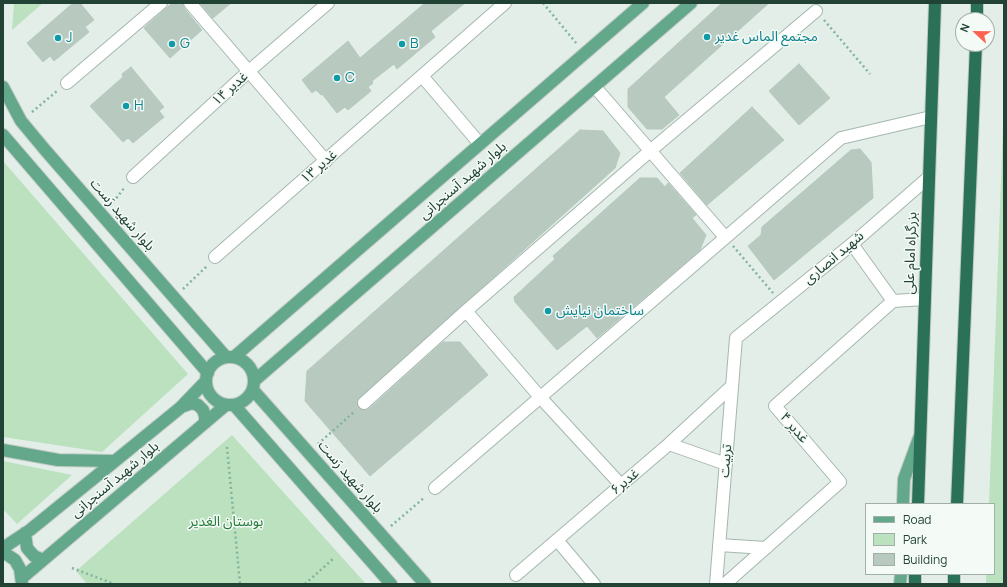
<!DOCTYPE html>
<meta charset="utf-8">
<style>
body{margin:0}
#map{position:relative;width:1007px;height:587px;overflow:hidden;background:#e3eee8;font-family:Manrope,sans-serif}
canvas{display:block}
.frame{position:absolute;inset:0;border:4px solid #214234;pointer-events:none}
.legend{position:absolute;left:865px;top:503px;width:130px;height:72px;box-sizing:border-box;background:#f4faf6;border:1px solid #a0b0a8;margin:0;padding:5px 7px;list-style:none;font-size:12px;color:#214234}
.legend li{display:flex;align-items:center;gap:8px;height:20px}
.legend b{width:20px;border:1px solid #a0b0a8}
.north{position:absolute;left:955px;top:12px;width:40px;height:40px;box-sizing:border-box;background:#f4faf6;border:1px solid #a0b0a8;border-radius:50%;rotate:292deg;font-size:11px;font-weight:700;line-height:16px;text-align:center;color:#214234}
.north::after{content:'';display:block;margin:auto;width:14px;height:18px;background:#fe6352;clip-path:polygon(50% 0,100% 100%,50% 72%,0 100%)}
</style>
<div id="map">
<canvas width="1007" height="587"></canvas>
<div class="frame"></div>
<ul class="legend">
<li><b style="height:5px;background:#64a88c"></b>Road</li>
<li><b style="height:11px;background:#bbe1bf"></b>Park</li>
<li><b style="height:11px;background:#b8c9c0"></b>Building</li>
</ul>
<div class="north">N</div>
</div>
<script>
const g = document.querySelector('canvas').getContext('2d');
g.lineJoin = 'round';
function fillPath(path, color) { g.fillStyle = color; g.fill(path, 'evenodd'); }
const toPath = rows => new Path2D(rows.map(r => 'M' + r).join(''));
function strokePath(path, color, width, dash) { g.strokeStyle = color; g.lineWidth = width; g.lineCap = dash ? 'butt' : 'round'; g.setLineDash(dash || []); g.stroke(path); }
function write(font, color, halo, rows, align = 'center') {
  g.font = font + ' Manrope,"Noto Sans Arabic",sans-serif'; g.lineWidth = 3; g.setLineDash([]); g.textBaseline = 'middle'; g.strokeStyle = halo; g.fillStyle = color; for (const [text, x, y, turn = 0] of rows) {
    g.save(); g.translate(x, y); g.rotate((+turn || 0) * Math.PI / 180); g.textAlign = isNaN(turn) ? turn : align; if (halo) g.strokeText(text, 0, 0); g.fillText(text, 0, 0); g.restore();
  }
}
const green = toPath([
 [14,3,43,3,12,30],
 [1004,98,1004,584,986,584,986,574,994,574,994,504,989,504],
 [3,161,188,374,102,452,3,437],
 [232,435,366,584,87,584,76,571],
 [3,461,72,475,17,524,3,509]
]);
const building = toPath([
 [73,3,80,3,94,20,85,27,89,32,54,61,50,56,43,62,27,43,73,3],
 [172,3,183,3,184,8,202,30,170,58,144,28,172,3],
 [200,3,231,3,213,18,200,3],
 [425,3,465,3,431,31,435,37,397,69,394,64,372,81,373,83,368,87,371,91,348,110,345,107,337,113,322,94,321,95,316,90,312,93,302,80,348,41,360,58,425,3],
 [722,3,769,3,664,97,679,115,662,129,647,129,628,107,628,89,722,3],
 [799,64,830,98,799,125,769,91,799,64],
 [131,67,164,107,159,111,164,117,133,143,128,138,123,142,90,106,123,77,122,74,131,67],
 [752,107,784,140,707,205,680,173,752,107],
 [580,130,603,131,620,153,615,168,357,400,359,408,365,410,369,409,443,342,460,342,488,375,370,476,305,401,307,371,580,130],
 [860,149,871,162,873,198,774,280,748,246,761,235,762,227,851,150,860,149],
 [640,178,657,178,665,187,668,183,696,215,692,218,706,235,700,250,597,338,587,326,557,350,515,302,514,297,555,259,553,256,640,178]
]);
const path = toPath([
 [543,3,577,44],
 [824,20,870,74],
 [32,112,57,91],
 [110,206,125,187],
 [733,246,773,293],
 [183,289,207,266],
 [318,444,354,412],
 [227,447,240,584],
 [391,526,425,497],
 [72,568,114,584],
 [305,584,334,558]
]);
const minor = toPath([
 [190,3,326,161],
 [422,76,480,144],
 [67,83,161,3],
 [595,87,725,237],
 [133,177,249,71,328,3],
 [852,244,893,301],
 [215,257,505,3],
 [466,311,540,397,621,485],
 [364,403,466,311,650,151,816,11],
 [669,444,726,464],
 [435,488,841,138,931,117],
 [557,540,594,584],
 [719,545,766,548],
 [516,575,669,444,732,386],
 [716,584,736,338,852,244,929,177],
 [725,584,840,482,775,406,893,301,925,299]
]);
const major = toPath([
 [3,87,21,121,46,151,226,357],
 [3,135,208,373],
 [234,357,643,3],
 '206 381a24 24 0 1 1 48 0a24 24 0 1 1-48 0Z',
 [254,381,691,3],
 [253,390,425,584],
 [234,405,391,584],
 [181,407,192,403,198,405,203,410,205,416,205,423],
 [3,450,58,460,115,461],
 [903,504,904,479,919,438],
 [25,533,27,548,34,556,43,560],
 [3,548,30,530,115,461,180,408,206,381],
 [3,552,15,560,20,569,22,584],
 [22,578,226,405],
 [900,584,901,574]
]);
const highway = toPath([
 [977,20,977,3],
 [918,504,935,3],
 [957,504,976,44],
 [915,584,915,574],
 [954,584,954,574]
]);
const markers = [
 [707,37,4,"#0f9aa8"],
 [58,38,4,"#0f9aa8"],
 [172,44,4,"#0f9aa8"],
 [402,44,4,"#0f9aa8"],
 [337,78,4,"#0f9aa8"],
 [126,106,4,"#0f9aa8"],
 [548,311,4,"#0f9aa8"]
];
const cultureNames = [
 ["مجتمع الماس غدیر",715,37],
 ["J",66,38],
 ["G",180,44],
 ["B",410,44],
 ["C",345,78],
 ["H",134,106],
 ["ساختمان نیایش",556,311]
];
const streetNames = [
 ["غدیر ۱۴",230,89,-42],
 ["غدیر ۱۳",319,167,-41],
 ["بلوار شهید آسنجرانی",463,181,-41],
 ["بلوار شهید رَست",122,215,49],
 ["بزرگراه امام علی",911,253,-88],
 ["شهید انصاری",834,258,-40],
 ["غدیر ۴",794,428,49],
 ["تربیت",726,461,-85],
 ["بلوار شهید رَست",350,477,49],
 ["بلوار شهید آسنجرانی",115,480,-40],
 ["غدیر۶",625,482,-40]
];
const parkNames = [
 ["بوستان الغدیر",226,522]
];
fillPath(green, '#bbe1bf');
fillPath(building, '#b8c9c0');
strokePath(building, '#b5c9be', 1);
strokePath(minor, '#a5b7ae', 14);
strokePath(major, '#c1cac6', 14);
strokePath(highway, '#c1cac6', 14);
strokePath(path, '#81b59d', 2.5, [2, 3]);
strokePath(minor, '#fff', 12);
strokePath(major, '#64a88c', 12);
strokePath(highway, '#2a7158', 12);
for (const [x, y, r, color] of markers) { const dot = new Path2D(); dot.arc(x, y, r, 0, 2 * Math.PI); g.fillStyle = color; g.fill(dot); strokePath(dot, '#f4faf6', 1.5); }
write('14px', '#0d838f', '#f4faf6', cultureNames, 'left');
write('14px', '#214234', '#f4faf6', streetNames);
write('14px', '#277c3b', '#f4faf6', parkNames);
</script>
